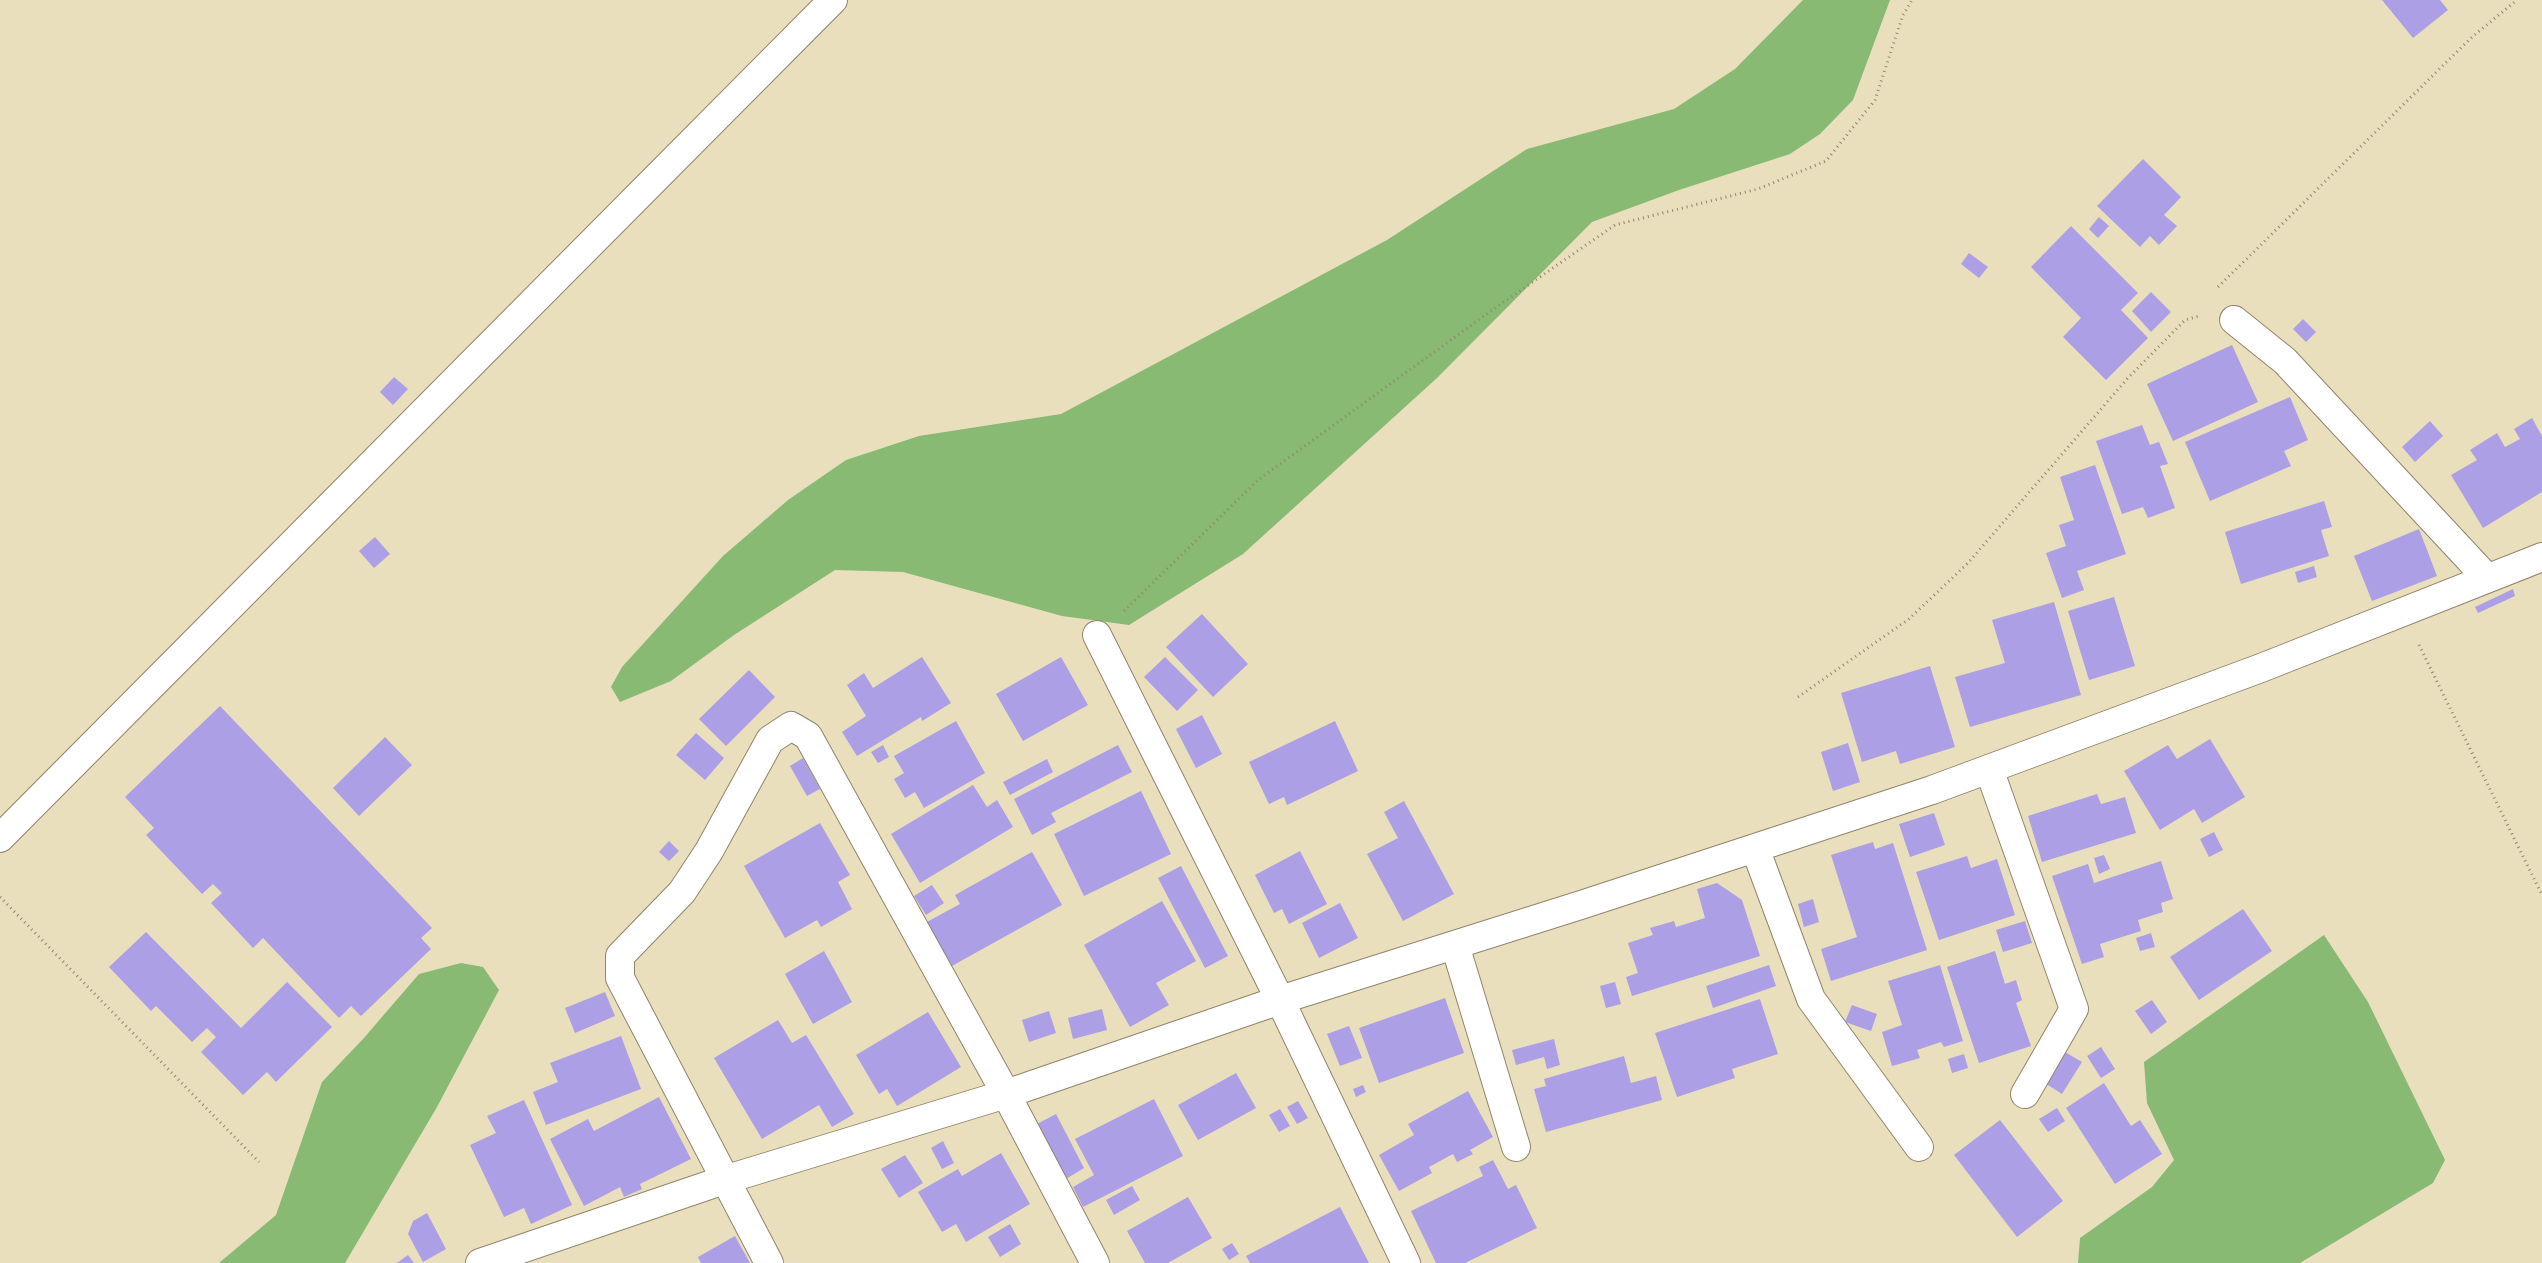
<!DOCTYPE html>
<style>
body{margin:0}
canvas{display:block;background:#e9dfbc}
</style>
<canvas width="2542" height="1263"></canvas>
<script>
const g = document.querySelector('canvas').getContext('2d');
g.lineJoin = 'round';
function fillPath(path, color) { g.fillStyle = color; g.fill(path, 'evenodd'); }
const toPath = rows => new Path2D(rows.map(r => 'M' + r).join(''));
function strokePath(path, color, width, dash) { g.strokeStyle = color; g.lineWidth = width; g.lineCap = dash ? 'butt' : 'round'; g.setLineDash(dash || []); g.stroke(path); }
const forest = toPath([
 [1803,0,1890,0,1853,100,1820,134,1790,154,1679,190,1592,222,1437,378,1243,554,1129,625,1062,616,903,572,835,570,734,635,671,681,620,702,611,687,622,667,723,556,788,500,846,460,919,436,1061,414,1387,240,1527,149,1674,109,1735,69],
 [2324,935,2368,1002,2445,1160,2433,1183,2300,1263,2078,1263,2080,1238,2152,1187,2174,1160,2147,1103,2144,1062],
 [461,963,483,967,499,990,437,1107,345,1263,219,1263,276,1215,322,1082,363,1039,419,974]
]);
const building = toPath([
 [2382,0,2440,0,2448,10,2413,38],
 [2143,159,2181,197,2164,215,2177,226,2159,245,2150,236,2140,247,2097,206],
 [2099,217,2109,226,2098,238,2089,229],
 [2071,226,2138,293,2121,310,2148,338,2106,380,2063,337,2081,318,2031,267],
 [1969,253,1988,267,1979,278,1961,264],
 [2151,292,2171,312,2151,332,2132,311],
 [2303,319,2316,332,2306,342,2293,329],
 [2232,345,2258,402,2173,441,2147,384],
 [394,377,408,389,393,405,380,392],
 [2290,397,2308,440,2284,451,2291,466,2210,501,2185,442],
 [2532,418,2542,436,2542,492,2483,528,2451,475,2477,460,2470,450,2497,433,2505,447,2520,439,2514,429],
 [2430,421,2443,436,2415,462,2402,447],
 [2142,425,2150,445,2159,442,2168,464,2160,466,2175,508,2148,518,2143,507,2122,514,2096,441],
 [2095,465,2126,554,2077,571,2084,590,2062,598,2046,553,2066,546,2059,525,2074,520,2060,477],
 [2324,501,2332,527,2321,530,2329,556,2241,584,2225,532],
 [2419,529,2437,576,2372,601,2354,556],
 [375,537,390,554,374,568,359,551],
 [2314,566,2317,577,2298,583,2295,572],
 [2513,589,2515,596,2478,613,2475,607],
 [2114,597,2135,666,2089,680,2068,611],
 [2054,602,2081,695,1970,727,1955,677,2005,663,1992,620],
 [1202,614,1248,664,1213,697,1166,647],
 [922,657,951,703,922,721,921,717,857,756,842,732,866,716,847,685,864,673,873,688],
 [1061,657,1088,705,1023,741,996,694],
 [1165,657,1198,690,1177,711,1144,677],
 [1930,666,1955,747,1900,764,1896,751,1862,762,1841,693],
 [749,670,775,697,726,746,699,719],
 [220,706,432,928,421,938,431,949,361,1016,351,1006,339,1018,263,938,253,948,211,903,222,893,213,884,202,894,146,835,154,828,125,797],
 [1202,715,1222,754,1196,768,1176,729],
 [956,721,985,773,924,808,915,792,905,798,894,779,904,773,894,756],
 [1335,721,1358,771,1287,805,1284,797,1269,804,1249,762],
 [696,733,724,758,705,780,676,755],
 [385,737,412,765,359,816,333,788],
 [2210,739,2245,797,2202,823,2194,809,2160,830,2124,771,2168,745,2177,759],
 [1848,743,1860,782,1833,791,1821,752],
 [883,745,889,757,878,763,871,752],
 [1118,745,1132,772,1051,813,1056,822,1032,835,1014,799],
 [803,758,820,789,807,796,790,766],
 [1047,759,1053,772,1010,795,1003,782],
 [973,785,987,807,997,800,1013,827,920,883,891,834],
 [1141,791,1171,854,1084,896,1054,834],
 [2097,794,2101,804,2125,797,2136,833,2042,862,2028,816],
 [1404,801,1454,894,1403,921,1367,854,1398,838,1384,812],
 [1934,813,1945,845,1910,857,1899,824],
 [820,823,850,875,838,882,852,909,821,927,817,920,785,938,744,866],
 [2214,832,2223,850,2209,857,2200,839],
 [669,841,679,851,669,861,659,852],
 [1873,842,1875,849,1893,843,1927,950,1831,981,1821,949,1857,937,1831,855],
 [1300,851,1327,904,1289,924,1282,909,1274,913,1255,875],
 [1032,852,1062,905,950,967,925,923,960,904,955,895],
 [2104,855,2110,869,2099,874,2094,858],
 [1967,856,1971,868,1997,859,2015,915,1939,940,1916,872],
 [2161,861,2173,899,2161,903,2163,912,2138,920,2141,931,2100,944,2104,957,2082,964,2052,876,2088,864,2094,883],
 [1181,866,1228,956,1205,968,1158,878],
 [1717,883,1742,900,1760,956,1632,996,1626,977,1638,973,1628,943,1653,935,1650,928,1674,921,1676,927,1705,918,1697,889],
 [932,885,944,903,926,915,914,896],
 [1813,899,1819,922,1804,927,1798,904],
 [1162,901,1196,961,1156,983,1169,1005,1130,1027,1084,945],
 [1340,903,1358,938,1319,958,1302,923],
 [2243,909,2272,951,2199,1000,2170,957],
 [2025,921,2032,943,2003,952,1996,930],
 [146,932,241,1028,287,982,332,1027,276,1082,267,1072,243,1095,201,1052,216,1037,207,1028,192,1042,156,1006,151,1011,109,967],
 [2151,933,2155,947,2140,951,2136,938],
 [824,951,852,1002,813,1024,785,974],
 [1995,951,2005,984,2016,980,2022,1000,2016,1003,2031,1046,1979,1063,1947,967],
 [1769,965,1776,986,1713,1008,1706,986],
 [1940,965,1963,1041,1944,1047,1941,1042,1917,1050,1920,1058,1892,1066,1882,1032,1902,1025,1888,981],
 [1615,982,1621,1004,1606,1008,1600,986],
 [605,992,615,1016,575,1033,565,1008],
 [1445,998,1464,1053,1379,1083,1359,1028],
 [1760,999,1778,1054,1732,1069,1735,1078,1677,1097,1655,1033],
 [2152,1000,2167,1022,2151,1034,2135,1011],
 [1852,1005,1877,1014,1871,1031,1845,1022],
 [1102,1009,1107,1030,1073,1039,1068,1018],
 [1049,1011,1056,1033,1029,1042,1022,1020],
 [928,1012,961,1067,897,1106,887,1089,879,1094,856,1055],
 [778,1020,792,1043,806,1035,854,1114,832,1127,819,1105,762,1139,714,1058],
 [1349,1026,1362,1058,1340,1066,1327,1034],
 [621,1036,641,1089,546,1125,533,1092,558,1082,550,1063],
 [1554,1039,1560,1065,1547,1069,1544,1057,1516,1065,1512,1050],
 [2101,1047,2115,1069,2101,1078,2087,1056],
 [2065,1052,2082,1062,2062,1094,2045,1083],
 [1964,1054,1968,1068,1952,1073,1948,1059],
 [1624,1056,1631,1083,1656,1076,1662,1100,1546,1132,1534,1089,1546,1086,1544,1079],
 [1236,1073,1256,1108,1198,1140,1178,1105],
 [2104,1083,2131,1126,2140,1120,2162,1154,2115,1184,2066,1108],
 [1363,1085,1366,1092,1356,1097,1353,1089],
 [1468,1091,1493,1137,1470,1150,1473,1154,1457,1162,1453,1154,1429,1167,1432,1173,1399,1191,1379,1155,1414,1135,1408,1124],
 [659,1097,691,1159,640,1184,642,1189,624,1197,620,1187,584,1206,550,1139,588,1119,594,1131],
 [1154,1099,1183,1156,1083,1207,1073,1187,1094,1175,1075,1139],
 [524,1100,572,1205,531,1224,524,1208,504,1217,470,1145,496,1133,487,1116],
 [1298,1101,1308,1118,1297,1124,1287,1107],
 [2057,1108,2065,1121,2048,1132,2039,1119],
 [1280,1109,1290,1126,1279,1132,1269,1115],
 [1056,1114,1084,1168,1066,1179,1037,1124],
 [2000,1120,2063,1201,2017,1237,1954,1155],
 [943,1141,954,1163,942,1169,931,1148],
 [1001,1153,1030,1204,966,1242,956,1224,942,1232,918,1192,958,1169,962,1176],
 [905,1155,923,1183,899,1198,881,1169],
 [1493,1160,1508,1189,1516,1185,1537,1228,1465,1263,1436,1263,1411,1211,1483,1176,1479,1167],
 [1132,1186,1140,1200,1114,1215,1106,1200],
 [1188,1197,1212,1238,1168,1263,1145,1263,1127,1231],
 [1340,1207,1369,1263,1250,1263,1246,1256],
 [427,1213,446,1249,423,1262,408,1234,413,1221],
 [1010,1224,1021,1244,1000,1257,988,1237],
 [735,1236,750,1263,701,1263,698,1257],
 [1232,1243,1239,1254,1229,1260,1222,1249],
 [408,1255,414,1263,397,1263]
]);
const path = toPath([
 [2218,287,2472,37,2517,0],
 [1124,611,1258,480,1488,313,1615,225,1758,189,1826,161,1875,100,1903,15,1912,0],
 [2419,645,2542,895],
 [1798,697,1909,619,1968,563,2127,379,2185,320,2199,316],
 [0,897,259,1162]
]);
const minor = toPath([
 [2234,320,2285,361,2487,578],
 [1097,635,1280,1000,1406,1263],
 [1989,769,2074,1009,2025,1094],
 [0,838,833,0],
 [1755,848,1811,999,1919,1147],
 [1455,945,1516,1147],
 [480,1263,724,1180,1006,1094,1280,1000,1584,904,1932,790,2261,668,2542,557],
 [769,1263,620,978,620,956,682,892,709,851,770,740,791,726,808,736,1006,1094,1095,1263]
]);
fillPath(forest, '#88ba74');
fillPath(building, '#ac9fe5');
strokePath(minor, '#92846d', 30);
strokePath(path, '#92846d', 3, [1, 4]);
strokePath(minor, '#fff', 28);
</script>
